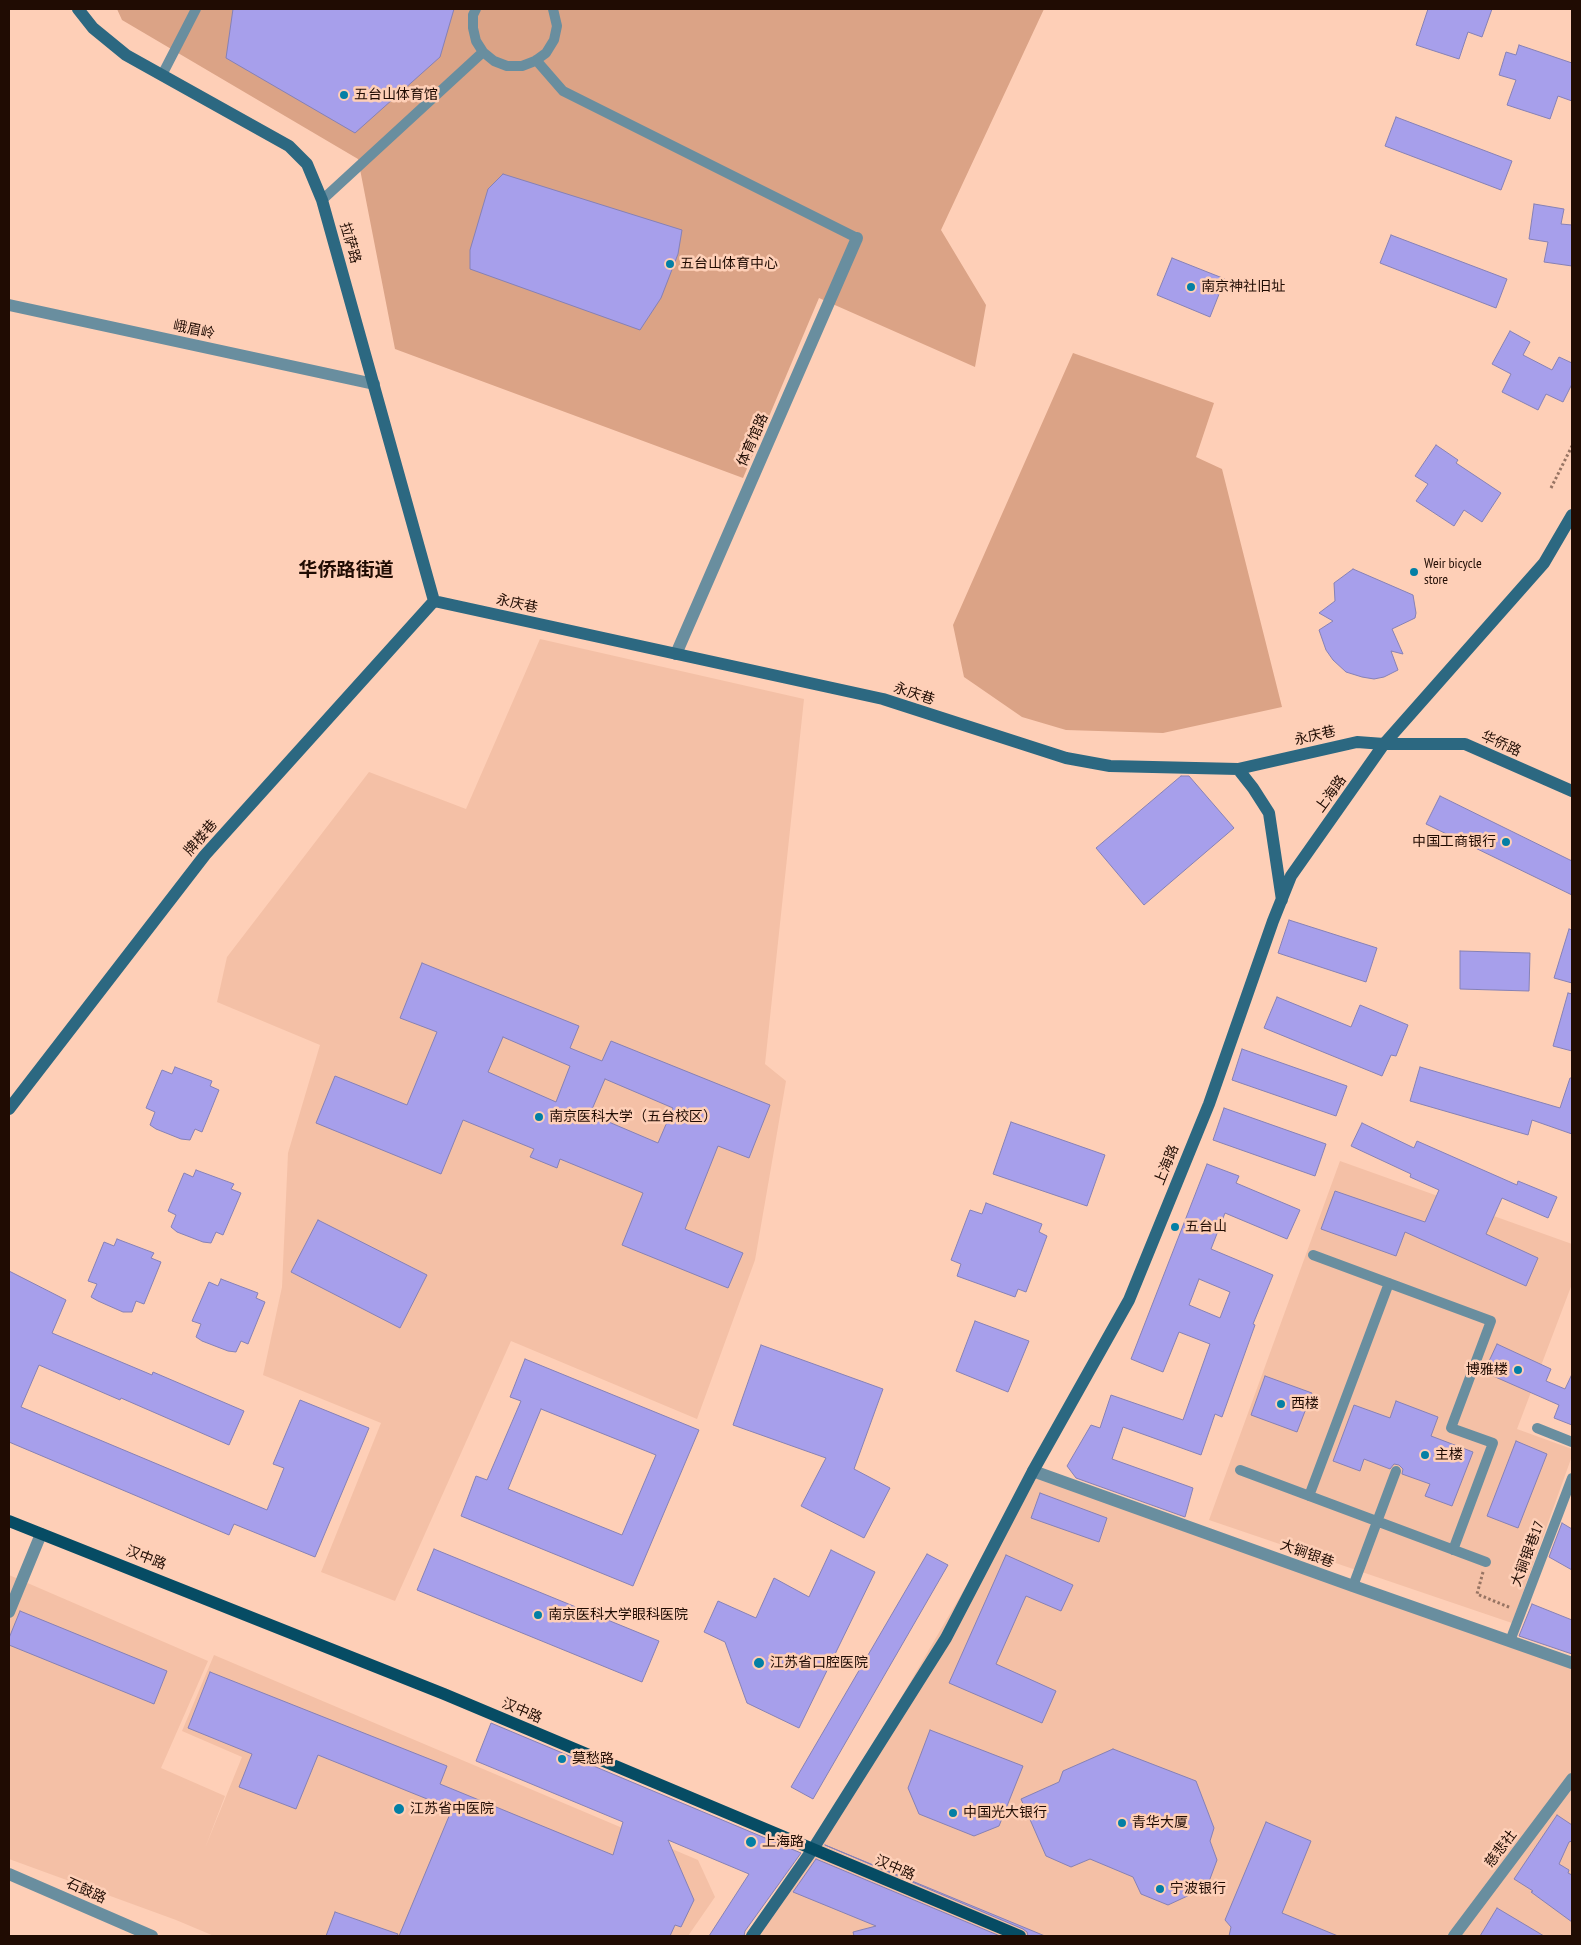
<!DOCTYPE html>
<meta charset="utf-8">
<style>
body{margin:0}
#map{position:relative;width:1581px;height:1945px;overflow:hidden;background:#fecfb7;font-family:"PT Sans Narrow",sans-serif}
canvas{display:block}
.frame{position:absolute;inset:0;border:10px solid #200c03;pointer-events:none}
</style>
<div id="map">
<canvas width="1581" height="1945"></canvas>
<div class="frame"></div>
</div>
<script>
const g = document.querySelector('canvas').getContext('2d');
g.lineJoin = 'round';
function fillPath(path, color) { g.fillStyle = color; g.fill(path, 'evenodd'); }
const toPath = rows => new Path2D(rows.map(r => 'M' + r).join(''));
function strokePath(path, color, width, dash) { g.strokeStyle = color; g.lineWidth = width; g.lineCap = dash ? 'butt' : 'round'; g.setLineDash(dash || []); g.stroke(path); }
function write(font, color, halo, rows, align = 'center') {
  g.font = font + ' "PT Sans Narrow","Noto Sans SC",sans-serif'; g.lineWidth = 5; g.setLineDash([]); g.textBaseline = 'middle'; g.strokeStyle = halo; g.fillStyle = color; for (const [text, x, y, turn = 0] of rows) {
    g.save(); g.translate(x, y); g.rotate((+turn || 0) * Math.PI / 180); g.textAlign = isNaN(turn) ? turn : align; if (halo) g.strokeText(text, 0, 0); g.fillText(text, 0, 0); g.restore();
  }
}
const built = toPath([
 [540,639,804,699,765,1064,786,1081,755,1260,697,1419,511,1341,395,1601,321,1572,381,1423,263,1375,282,1287,288,1153,320,1045,217,1002,227,957,369,772,466,809],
 [1340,1161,1572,1244,1572,1284,1517,1429,1572,1449,1572,1456,1512,1623,1209,1520],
 [1033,1471,1572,1662,1572,1936,759,1936,813,1849],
 [9,1575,208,1661,161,1768,225,1796,205,1848,242,1757,182,1731,214,1655,698,1860,715,1897,688,1936,214,1936,176,1920,9,1859]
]);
const green = toPath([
 [117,9,1044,9,941,230,986,305,975,367,819,298,743,478,395,349,358,159,122,20],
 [1073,353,1214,403,1196,457,1222,469,1282,707,1163,733,1066,730,1022,717,964,677,953,625]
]);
const building = toPath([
 [233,9,454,9,440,57,355,133,226,58,233,9],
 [1428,9,1492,9,1482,37,1468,32,1459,59,1416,45,1428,9],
 [1519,45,1572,63,1572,101,1558,96,1550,119,1507,105,1516,80,1499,75,1506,52,1516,55,1519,45],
 [1396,117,1512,161,1501,190,1385,146,1396,117],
 [503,174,682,230,678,254,661,298,640,330,470,269,470,250,488,189,503,174],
 [1534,204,1564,209,1561,224,1572,225,1572,266,1544,262,1548,242,1529,239,1534,204],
 [1391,235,1507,279,1496,308,1380,263,1391,235],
 [1172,258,1225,279,1210,317,1157,295,1172,258],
 [1510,331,1530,342,1523,355,1552,370,1559,357,1572,363,1572,384,1563,402,1546,394,1538,410,1502,392,1511,374,1492,364,1510,331],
 [1436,445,1458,460,1456,463,1501,493,1482,522,1464,510,1454,526,1416,501,1428,484,1415,476,1436,445],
 [1353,569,1413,595,1416,613,1415,618,1392,629,1403,654,1391,651,1398,670,1384,677,1374,679,1362,677,1346,672,1333,660,1326,650,1319,630,1333,621,1319,613,1335,601,1334,583,1353,569],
 [1181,776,1189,776,1234,828,1144,905,1096,848,1181,776],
 [1440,796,1572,861,1572,895,1426,824,1440,796],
 [1289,920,1377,948,1366,982,1278,953,1289,920],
 [1569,929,1572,930,1572,983,1554,978,1569,929],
 [1460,951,1530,953,1529,991,1460,989,1460,951],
 [422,963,579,1026,570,1048,602,1061,611,1041,770,1105,749,1158,718,1146,685,1229,743,1253,728,1288,622,1245,643,1193,560,1159,557,1168,530,1157,534,1149,463,1120,441,1174,316,1123,335,1076,407,1105,437,1032,400,1018,422,963],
 [503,1037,570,1066,556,1102,488,1072,503,1037],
 [605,1079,673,1108,658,1143,590,1114,605,1079],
 [1568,993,1572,994,1572,1051,1553,1046,1568,993],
 [1277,997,1351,1027,1360,1005,1408,1025,1396,1056,1391,1055,1382,1076,1264,1028,1277,997],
 [1242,1049,1347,1086,1336,1116,1232,1080,1242,1049],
 [175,1067,212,1081,210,1086,219,1090,202,1132,195,1129,190,1140,181,1139,156,1129,150,1125,155,1112,146,1108,162,1070,172,1074,175,1067],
 [1420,1067,1560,1108,1570,1078,1572,1078,1572,1134,1532,1120,1528,1135,1410,1101,1420,1067],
 [1224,1108,1326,1144,1315,1176,1213,1140,1224,1108],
 [1011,1122,1105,1155,1087,1206,993,1174,1011,1122],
 [1362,1123,1414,1148,1417,1141,1517,1185,1518,1181,1557,1197,1548,1218,1502,1198,1486,1234,1538,1258,1526,1286,1405,1232,1396,1256,1321,1229,1335,1191,1425,1222,1439,1190,1410,1177,1411,1174,1351,1146,1362,1123],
 [1207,1164,1239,1176,1236,1183,1300,1210,1287,1239,1225,1213,1211,1249,1273,1275,1253,1324,1255,1325,1222,1417,1215,1414,1201,1455,1123,1427,1112,1459,1193,1488,1185,1517,1076,1478,1067,1466,1091,1425,1100,1428,1111,1395,1183,1420,1210,1344,1179,1332,1163,1372,1131,1359,1207,1164],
 [1199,1279,1230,1292,1220,1318,1189,1305,1199,1279],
 [196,1170,234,1184,231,1189,241,1193,223,1235,216,1232,211,1243,203,1242,177,1232,171,1227,176,1215,168,1211,184,1173,193,1177,196,1170],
 [986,1203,1042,1224,1039,1232,1047,1236,1026,1292,1018,1289,1015,1297,957,1276,961,1264,951,1260,970,1210,982,1214,986,1203],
 [318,1220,427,1275,400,1328,291,1272,318,1220],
 [117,1239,154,1253,151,1258,161,1262,144,1304,136,1301,132,1312,123,1312,98,1301,91,1297,97,1284,88,1281,104,1242,114,1246,117,1239],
 [9,1271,66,1300,52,1333,152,1375,153,1372,244,1411,229,1445,121,1398,120,1400,39,1365,21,1407,267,1510,284,1468,273,1464,300,1400,369,1428,315,1557,234,1524,229,1535,9,1442,9,1271],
 [221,1279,258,1293,256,1298,265,1302,248,1344,241,1341,236,1352,228,1351,202,1341,196,1337,201,1324,192,1321,209,1282,218,1286,221,1279],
 [975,1321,1029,1341,1008,1392,956,1371,975,1321],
 [1497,1344,1551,1369,1546,1381,1565,1389,1572,1374,1572,1425,1554,1418,1559,1405,1484,1372,1497,1344],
 [761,1345,883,1389,854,1469,890,1488,864,1538,801,1506,826,1458,733,1425,761,1345],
 [525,1359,699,1430,633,1586,461,1516,476,1476,487,1480,521,1401,510,1397,525,1359],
 [541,1409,656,1455,622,1535,508,1489,541,1409],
 [1265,1376,1312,1393,1297,1432,1251,1415,1265,1376],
 [1396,1401,1438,1417,1431,1436,1473,1452,1452,1506,1425,1496,1430,1484,1402,1474,1403,1469,1399,1465,1394,1464,1390,1469,1364,1459,1360,1471,1333,1461,1354,1405,1390,1418,1396,1401],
 [1516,1441,1547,1454,1518,1528,1487,1516,1516,1441],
 [1040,1493,1107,1518,1099,1542,1031,1518,1040,1493],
 [1562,1523,1572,1529,1572,1570,1549,1557,1562,1523],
 [434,1549,659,1641,642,1682,417,1590,434,1549],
 [831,1550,875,1572,799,1728,747,1703,725,1642,704,1632,718,1601,756,1618,774,1578,809,1597,831,1550],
 [927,1554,948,1565,813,1799,791,1787,927,1554],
 [1006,1555,1073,1585,1061,1611,1026,1596,996,1664,1056,1691,1042,1723,949,1683,1006,1555],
 [1532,1604,1572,1620,1572,1654,1519,1636,1532,1604],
 [20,1611,167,1671,154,1704,9,1645,9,1638,20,1611],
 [210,1672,447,1766,440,1784,613,1855,623,1822,476,1761,491,1723,801,1853,745,1931,744,1936,709,1936,749,1874,668,1840,694,1900,681,1927,675,1925,670,1936,399,1936,452,1809,318,1755,296,1809,239,1787,252,1754,188,1728,210,1672],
 [930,1730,1023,1766,999,1826,974,1836,919,1814,908,1788,930,1730],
 [1113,1749,1196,1781,1214,1828,1210,1841,1217,1860,1207,1887,1168,1905,1141,1894,1133,1877,1090,1859,1071,1867,1046,1856,1021,1799,1059,1782,1063,1771,1113,1749],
 [1557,1815,1572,1825,1572,1841,1569,1842,1559,1864,1569,1870,1568,1873,1572,1875,1572,1922,1531,1892,1533,1891,1514,1879,1557,1815],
 [1266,1822,1311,1841,1282,1913,1338,1936,1229,1936,1231,1927,1225,1920,1266,1822],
 [825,1845,1045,1936,1028,1936,1027,1932,1023,1929,825,1845],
 [816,1859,1000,1936,854,1936,853,1932,876,1926,793,1892,816,1859],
 [1497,1908,1544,1936,1480,1936,1497,1908],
 [335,1912,398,1934,397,1936,326,1936,335,1912]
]);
const path = toPath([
 [1551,488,1572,446],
 [1483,1572,1477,1594,1511,1608]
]);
const lane = toPath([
 [476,9,473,15,473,28,476,41,483,52,494,61,507,66,522,66,535,61,546,53,554,40,557,26,553,9],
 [536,60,563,91,857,238],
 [162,75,196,9],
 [322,200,483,52],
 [1313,1255,1491,1321,1451,1428,1493,1443,1453,1550],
 [1537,1428,1572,1442],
 [1240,1470,1486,1562],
 [1309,1496,1389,1283],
 [1353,1586,1396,1471],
 [1510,1641,1572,1478]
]);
const street = toPath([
 [9,305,374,384],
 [676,654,857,238],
 [1033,1471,1353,1586,1572,1663],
 [9,1612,41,1534],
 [9,1874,152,1936],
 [1454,1936,1572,1779]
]);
const secondary = toPath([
 [78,9,93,28,126,55,289,146,307,164,322,200,434,601],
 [434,601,883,699,1066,758,1110,766,1238,769,1357,742,1384,744,1465,744,1572,791],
 [1238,769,1253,788,1269,813,1282,900],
 [9,1109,205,855,434,601],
 [752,1936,813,1849,946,1638,1033,1471,1129,1300,1209,1104,1273,921,1291,876,1384,744,1544,563,1572,515]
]);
const primary = toPath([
 [9,1521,444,1694,1020,1936]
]);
const markers = [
 [344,95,5,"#037fa5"],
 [670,264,5,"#037fa5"],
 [1191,287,5,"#037fa5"],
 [1414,572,5,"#037fa5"],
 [1506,842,5,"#037fa5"],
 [539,1117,5,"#037fa5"],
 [1175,1227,5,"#037fa5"],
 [1518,1370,5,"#037fa5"],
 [1281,1404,5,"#037fa5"],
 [1425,1455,5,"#037fa5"],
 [538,1615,5,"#037fa5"],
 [759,1663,6,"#037fa5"],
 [562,1759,5,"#037fa5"],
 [399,1809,6,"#037fa5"],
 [953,1813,5,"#037fa5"],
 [1122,1823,5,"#037fa5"],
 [751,1842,6,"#037fa5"],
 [1160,1889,5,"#037fa5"]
];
const poiNames = [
 ["五台山体育馆",354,95],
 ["五台山体育中心",680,264],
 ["南京神社旧址",1201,287],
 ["Weir bicycle",1424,564],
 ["store",1424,580],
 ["中国工商银行",1496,842,"right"],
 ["南京医科大学（五台校区）",549,1117],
 ["五台山",1185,1227],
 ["博雅楼",1508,1370,"right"],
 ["西楼",1291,1404],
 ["主楼",1435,1455],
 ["南京医科大学眼科医院",548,1615],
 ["江苏省口腔医院",770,1663],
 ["莫愁路",572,1759],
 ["江苏省中医院",410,1809],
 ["中国光大银行",963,1813],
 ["青华大厦",1132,1823],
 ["上海路",762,1842],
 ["宁波银行",1170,1889]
];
const streetNames = [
 ["拉萨路",350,243,74],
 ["峨眉岭",194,330,12],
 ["体育馆路",753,440,-66],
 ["永庆巷",517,604,12],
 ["永庆巷",914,694,18],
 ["永庆巷",1315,736,-13],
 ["华侨路",1501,744,24],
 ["上海路",1331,794,-54],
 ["牌楼巷",201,838,-49],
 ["上海路",1167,1165,-68],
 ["大锏银巷",1307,1554,20],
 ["大锏银巷17",1528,1554,-69],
 ["汉中路",146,1558,21],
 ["汉中路",522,1711,23],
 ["慈悲社",1501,1849,-53],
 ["汉中路",895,1868,23],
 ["石鼓路",86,1891,24]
];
const districtNames = [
 ["华侨路街道",346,571]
];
fillPath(built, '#f4c0a6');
fillPath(green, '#dba386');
fillPath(building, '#a79feb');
strokePath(building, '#8681b5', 1);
strokePath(path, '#977463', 3, [2.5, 2.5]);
strokePath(lane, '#698e9f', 10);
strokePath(street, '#698e9f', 12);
strokePath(secondary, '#2c6881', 12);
strokePath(primary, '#064c64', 12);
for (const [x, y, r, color] of markers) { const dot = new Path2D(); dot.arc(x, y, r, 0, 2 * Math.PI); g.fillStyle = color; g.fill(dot); strokePath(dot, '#fecfb7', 2); }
write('14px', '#200c03', '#fecfb7', poiNames, 'left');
write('14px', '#200c03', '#fecfb7', streetNames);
write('bold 19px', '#200c03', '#fecfb7', districtNames);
</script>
